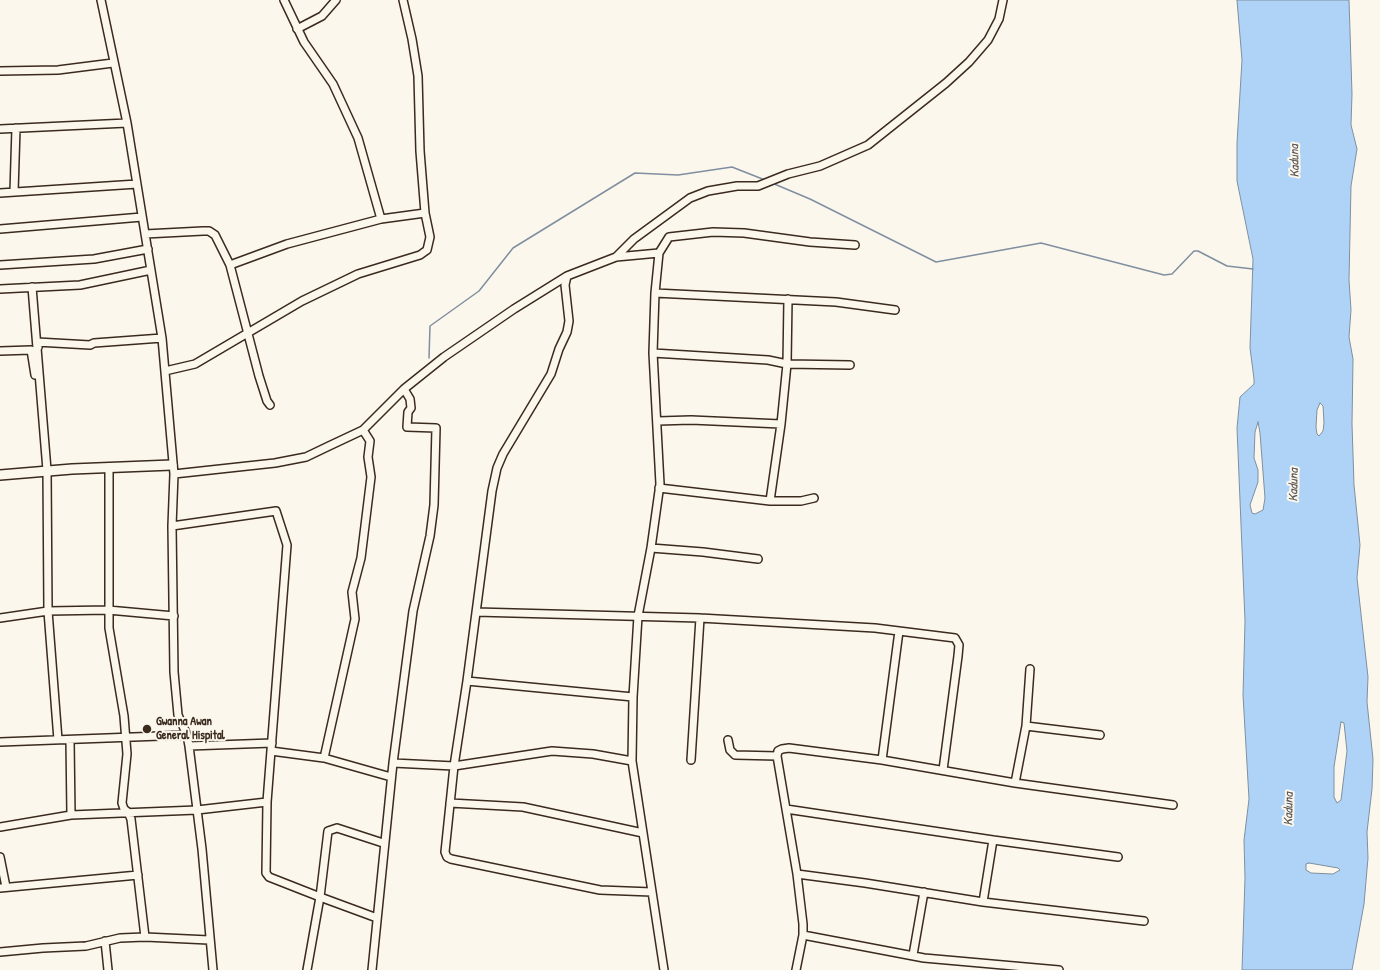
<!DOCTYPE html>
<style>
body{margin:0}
canvas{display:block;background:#fbf7ec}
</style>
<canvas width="1380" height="970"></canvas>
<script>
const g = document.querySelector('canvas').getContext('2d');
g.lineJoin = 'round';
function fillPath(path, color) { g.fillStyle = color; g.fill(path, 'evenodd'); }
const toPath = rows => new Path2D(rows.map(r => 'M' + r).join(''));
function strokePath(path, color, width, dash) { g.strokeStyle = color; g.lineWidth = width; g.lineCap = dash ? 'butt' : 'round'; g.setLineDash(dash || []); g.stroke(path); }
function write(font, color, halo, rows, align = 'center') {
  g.font = font + ' "Patrick Hand",sans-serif'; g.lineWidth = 4; g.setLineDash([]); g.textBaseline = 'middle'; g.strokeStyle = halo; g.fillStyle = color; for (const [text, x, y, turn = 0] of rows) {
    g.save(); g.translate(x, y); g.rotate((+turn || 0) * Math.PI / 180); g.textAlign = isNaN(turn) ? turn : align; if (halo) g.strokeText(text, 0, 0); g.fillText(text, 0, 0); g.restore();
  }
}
const water = toPath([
 [1237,0,1349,0,1352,94,1351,125,1357,149,1351,186,1349,280,1351,310,1349,337,1353,359,1352,424,1354,485,1360,545,1357,578,1368,677,1367,702,1373,759,1372,789,1367,832,1368,858,1364,904,1352,970,1242,970,1245,878,1244,840,1249,799,1243,695,1245,621,1237,428,1240,397,1254,384,1254,379,1250,348,1253,259,1237,181,1237,143,1242,60,1237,0],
 [1320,403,1323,406,1324,423,1323,431,1319,436,1317,434,1316,427,1317,410,1320,403],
 [1258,422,1260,433,1265,498,1263,510,1255,514,1252,513,1250,505,1258,482,1258,470,1254,458,1255,432,1258,422],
 [1341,722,1344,723,1347,751,1341,800,1337,803,1334,797,1334,767,1341,722],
 [1309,863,1338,868,1340,870,1333,874,1311,873,1306,870,1306,864,1309,863]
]);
const stream = toPath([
 [772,183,810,199,936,262,1041,243,1164,275,1172,274,1194,251,1198,251,1227,266,1253,269],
 [429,358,430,326,479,291,513,248,635,173,678,175,732,167,765,180]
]);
const minor = toPath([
 [101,0,127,123,162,338,174,474,172,526,174,672,178,715,187,735,189,746,202,849,213,970],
 [284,0,304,42,333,84,358,138,381,219],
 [297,29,322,16,336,0],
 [0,71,58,70,113,63],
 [0,129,127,123],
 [14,192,16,128],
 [0,193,137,184],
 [0,229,142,217],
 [145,234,203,231,209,231,215,235,230,265,259,376,267,401,270,405],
 [659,253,655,293,653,353,660,484,651,548,638,616,633,697,632,761,664,970],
 [616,257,634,239,690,198,708,191,737,186,758,186,788,174,820,166,868,145,946,83,969,62,988,40,999,19,1003,0],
 [0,265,94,259,148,249],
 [230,265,287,244,381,219,425,213],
 [567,276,565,285,569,321,567,332,559,349,551,374,503,454,497,468,492,491,467,681,454,766,445,852,447,857,451,859,600,890,652,892],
 [32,287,47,470,48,611,58,740],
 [0,289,80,285,151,270],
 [655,293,836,302,895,310],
 [38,347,37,342,90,345,94,343,162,338],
 [0,351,31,350,35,375],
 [653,353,768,360,787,364,850,365],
 [165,371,195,364,302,301,358,274,420,255,427,250,430,237,425,213,420,151,418,76,412,39,403,0],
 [658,421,691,420,781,424],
 [109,468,109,628,124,716,127,754,122,803,124,809,128,812,131,819,145,937],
 [174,474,275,463,306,457,329,446,363,430,404,389,444,357,514,309,567,276,616,257,659,253,669,237,713,232,744,233,810,242,855,245],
 [659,488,770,501,801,501,814,498],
 [770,501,781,424,787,364,788,299],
 [172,526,276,511,287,545,267,802,266,873,269,877,320,897,377,918],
 [651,548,703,552,758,559],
 [476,612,700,618,875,628,955,638,959,645,958,656,943,770],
 [0,618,48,611,108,610,174,616],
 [467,681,633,697],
 [1026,726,1100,735],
 [70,740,71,815],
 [728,740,730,750,735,755,777,756],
 [0,742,187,735],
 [189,746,272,743],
 [271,751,324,758,391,777],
 [324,758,355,619,352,592,361,558,371,477,368,457,370,441,363,430],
 [691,760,700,618],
 [882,760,899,631],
 [393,763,454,766,552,751,593,754,632,761],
 [1015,783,1026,726,1030,669],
 [450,803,523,807,643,833],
 [786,809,993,840,1118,857],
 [0,827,71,815,197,810,267,802],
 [0,857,6,887],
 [797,874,865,883,983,902,1144,921],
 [0,888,138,875],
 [983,902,993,840],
 [803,935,924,958,1059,970],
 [105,941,108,970],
 [0,952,43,948,86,946,120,938,145,937,209,940],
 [913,955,924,892],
 [307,970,320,897,328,831,337,828,383,843],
 [372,970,393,763,413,611,430,536,434,505,436,428,407,427,408,412,411,408,410,399,404,389],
 [796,970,803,935,803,924,797,874,777,756,778,751,782,749,789,748,882,760,1015,783,1173,805]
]);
const tertiary = toPath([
 [0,475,72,469,172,465]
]);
const markers = [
 [147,729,5,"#3b2a1e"]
];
const poiNames = [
 ["Gwanna Awan",156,722],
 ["General Hispital",156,736]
];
const waterNames = [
 ["Kaduna",1295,161,-91],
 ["Kaduna",1294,485,-89],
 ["Kaduna",1289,809,-89]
];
fillPath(water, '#aed3f7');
strokePath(water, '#808fa0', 1);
strokePath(stream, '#808fa0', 1.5);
strokePath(minor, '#3b2a1e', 10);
strokePath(tertiary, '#3b2a1e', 12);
strokePath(minor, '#fbf7ec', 7);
strokePath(tertiary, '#fbf7ec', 9);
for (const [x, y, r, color] of markers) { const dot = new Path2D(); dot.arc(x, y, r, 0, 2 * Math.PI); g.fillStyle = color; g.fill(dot); strokePath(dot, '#fbf7ec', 1.5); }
write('bold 12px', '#3b2a1e', '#fbf7ec', poiNames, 'left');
write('italic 13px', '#585454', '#fbf7ec', waterNames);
</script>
